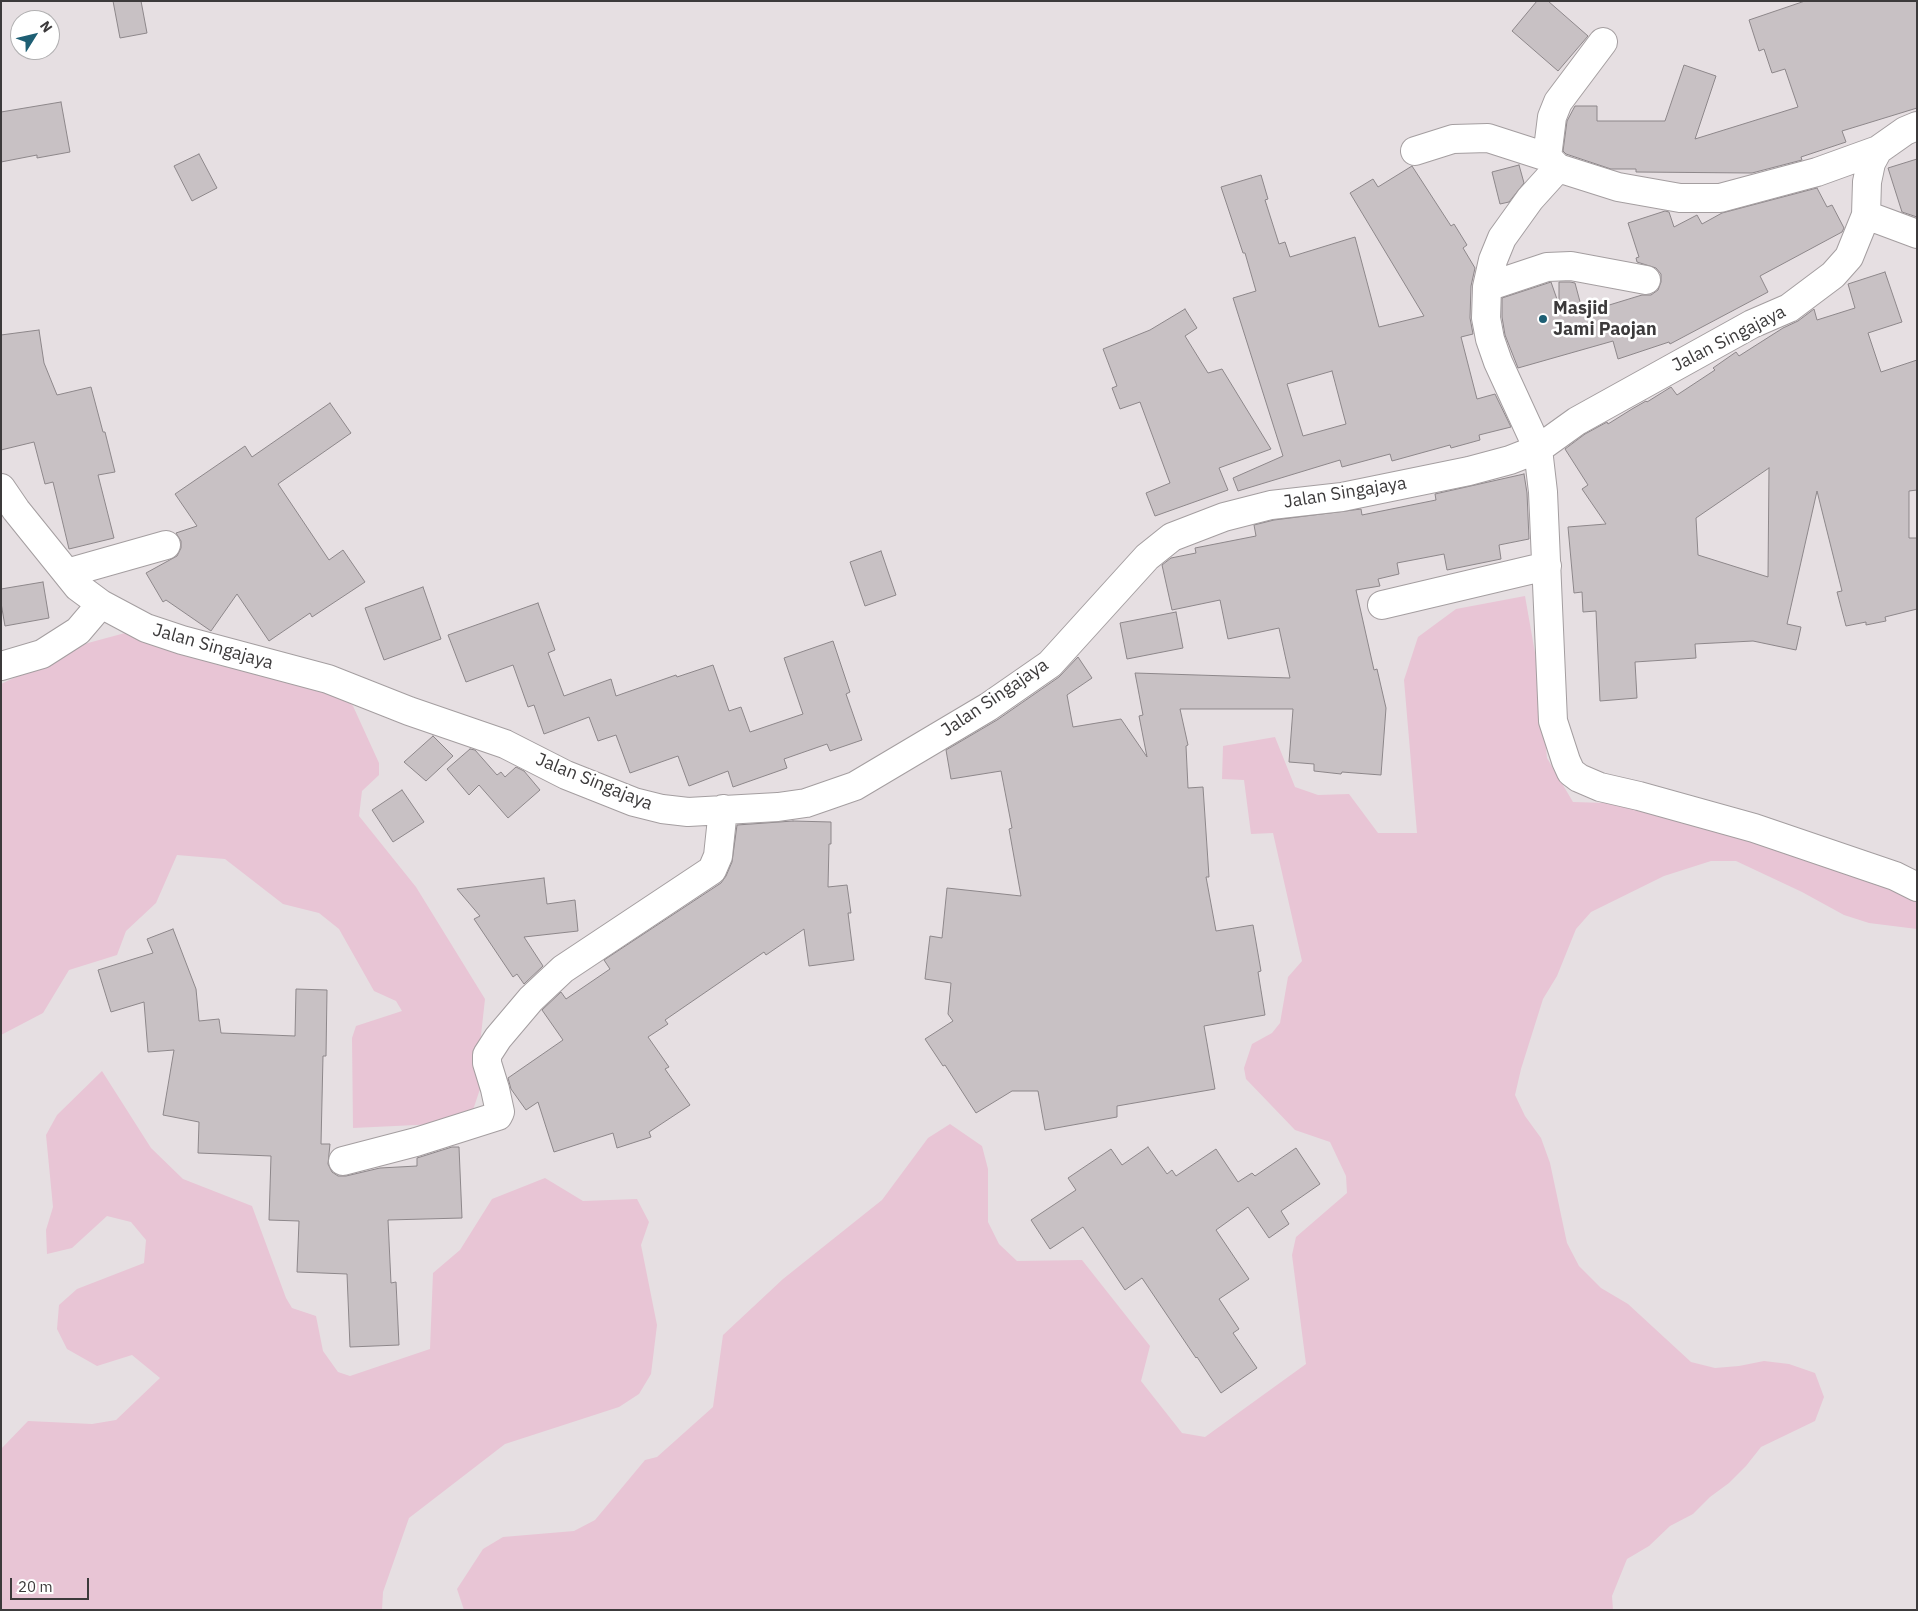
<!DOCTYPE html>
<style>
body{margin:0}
#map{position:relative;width:1918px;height:1611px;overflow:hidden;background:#e6dfe2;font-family:"IBM Plex Sans",sans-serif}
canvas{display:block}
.frame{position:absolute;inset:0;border:2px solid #3c3a3b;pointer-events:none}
.north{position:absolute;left:10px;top:10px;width:50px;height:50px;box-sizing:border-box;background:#fff;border:1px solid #b1b0b1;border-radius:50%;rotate:54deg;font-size:14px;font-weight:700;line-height:20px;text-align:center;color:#3c3a3b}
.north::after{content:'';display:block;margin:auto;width:18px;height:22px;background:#1e5f74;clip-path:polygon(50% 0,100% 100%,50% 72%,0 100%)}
.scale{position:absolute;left:10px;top:1578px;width:79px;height:22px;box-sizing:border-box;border:2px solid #3c3a3b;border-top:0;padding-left:6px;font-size:15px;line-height:18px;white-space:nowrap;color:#3c3a3b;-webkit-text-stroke:4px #fff;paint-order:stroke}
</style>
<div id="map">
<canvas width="1918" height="1611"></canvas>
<div class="frame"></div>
<div class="north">N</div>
<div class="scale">20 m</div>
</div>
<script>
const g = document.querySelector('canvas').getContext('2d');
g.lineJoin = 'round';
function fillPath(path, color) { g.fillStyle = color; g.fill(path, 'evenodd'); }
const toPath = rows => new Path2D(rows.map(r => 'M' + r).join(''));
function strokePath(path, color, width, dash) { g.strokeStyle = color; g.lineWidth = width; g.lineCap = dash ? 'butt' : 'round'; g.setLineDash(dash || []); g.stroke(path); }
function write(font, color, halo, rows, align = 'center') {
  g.font = font + ' "IBM Plex Sans",sans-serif'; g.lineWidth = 5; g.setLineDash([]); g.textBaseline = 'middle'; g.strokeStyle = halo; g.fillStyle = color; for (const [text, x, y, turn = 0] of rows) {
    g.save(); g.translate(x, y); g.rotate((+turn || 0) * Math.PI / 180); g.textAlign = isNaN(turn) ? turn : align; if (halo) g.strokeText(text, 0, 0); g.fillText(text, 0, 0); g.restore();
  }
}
const green = toPath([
 [1525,596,1538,670,1547,758,1573,802,1639,804,1917,874,1917,929,1869,923,1844,915,1802,892,1736,861,1711,861,1664,876,1591,912,1576,929,1557,976,1543,999,1521,1069,1515,1095,1525,1116,1541,1138,1550,1163,1567,1243,1579,1266,1601,1288,1628,1304,1691,1362,1715,1368,1739,1366,1764,1361,1789,1364,1815,1373,1824,1397,1815,1421,1761,1447,1746,1466,1729,1483,1710,1497,1693,1514,1670,1526,1649,1546,1627,1559,1612,1596,1613,1610,464,1610,457,1589,483,1549,503,1537,574,1531,595,1520,645,1460,657,1457,713,1407,723,1335,783,1279,882,1200,928,1138,950,1124,982,1146,988,1169,988,1222,999,1244,1017,1261,1082,1260,1150,1346,1141,1381,1182,1433,1205,1437,1306,1364,1292,1255,1296,1237,1347,1193,1346,1176,1330,1142,1295,1130,1246,1079,1244,1068,1252,1044,1272,1033,1280,1023,1288,977,1302,961,1273,833,1251,834,1244,780,1222,779,1223,746,1275,737,1295,787,1318,795,1349,794,1378,833,1417,833,1404,680,1418,637,1456,609],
 [125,633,218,665,339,691,353,706,379,763,379,775,362,791,359,816,416,887,485,999,478,1062,482,1083,473,1110,437,1124,353,1128,352,1038,356,1026,402,1011,396,1001,374,991,339,929,319,913,283,904,225,859,177,855,156,903,126,931,117,955,69,970,43,1013,1,1035,1,684,88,643],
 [102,1071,151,1148,183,1179,252,1206,286,1298,292,1308,316,1316,323,1351,338,1372,350,1376,430,1349,433,1273,460,1250,492,1199,545,1178,583,1201,637,1199,649,1222,641,1245,657,1325,651,1374,639,1394,619,1407,505,1444,409,1518,383,1592,382,1610,1,1610,1,1449,28,1421,92,1424,116,1420,160,1378,132,1355,97,1366,67,1349,57,1329,59,1305,77,1289,144,1263,146,1240,131,1222,107,1216,72,1248,47,1254,46,1230,53,1207,46,1135,57,1115]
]);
const building = toPath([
 [113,1,141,1,147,33,120,38,113,1],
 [1537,1,1548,1,1588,36,1558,71,1512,31,1537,1],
 [1805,1,1917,1,1917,108,1842,131,1846,142,1801,157,1802,160,1752,173,1636,172,1636,169,1611,169,1566,154,1563,151,1567,121,1575,106,1597,106,1597,121,1665,121,1684,65,1716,76,1695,139,1798,107,1785,69,1772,73,1764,49,1759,51,1749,20,1805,1],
 [61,102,70,152,37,158,37,155,1,162,1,112,61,102],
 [199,154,217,188,192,201,174,166,199,154],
 [1917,159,1917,217,1902,212,1888,168,1917,159],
 [1519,165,1524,183,1509,202,1500,204,1492,172,1519,165],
 [1412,166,1451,226,1454,224,1467,245,1463,248,1475,268,1471,286,1470,318,1473,334,1461,337,1477,399,1495,394,1511,427,1479,435,1480,440,1451,448,1450,445,1392,461,1390,454,1342,467,1340,460,1238,491,1233,478,1283,456,1233,298,1256,291,1245,253,1243,253,1221,187,1261,175,1268,199,1265,200,1279,244,1285,242,1290,257,1355,237,1379,327,1424,316,1350,193,1373,179,1378,187,1412,166],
 [1332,371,1346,424,1303,436,1287,384,1332,371],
 [1817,188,1827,207,1832,205,1844,228,1842,232,1760,276,1768,292,1670,344,1669,342,1618,359,1613,341,1518,368,1505,335,1502,317,1502,298,1551,282,1559,305,1559,282,1570,282,1575,283,1583,313,1642,295,1651,295,1658,290,1661,282,1661,274,1656,268,1637,262,1636,258,1639,257,1628,223,1665,211,1669,212,1674,227,1697,215,1702,224,1722,213,1817,188],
 [1885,272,1902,322,1868,333,1881,372,1917,360,1917,490,1909,491,1909,538,1917,538,1917,609,1885,617,1886,621,1866,625,1866,622,1846,626,1837,592,1842,591,1817,491,1787,624,1801,627,1796,650,1753,641,1695,644,1696,658,1635,662,1637,698,1600,701,1596,611,1583,612,1582,592,1574,593,1568,527,1606,524,1582,489,1588,485,1565,449,1585,434,1607,422,1608,424,1632,409,1646,401,1647,402,1671,387,1677,395,1715,370,1713,368,1736,352,1739,356,1783,328,1798,321,1814,309,1817,320,1855,308,1848,284,1885,272],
 [1769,468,1768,577,1698,555,1696,518,1769,468],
 [1185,309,1197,328,1185,336,1208,373,1222,369,1271,449,1219,468,1228,490,1155,516,1146,493,1170,483,1140,402,1120,409,1112,388,1117,386,1103,349,1150,330,1185,309],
 [39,330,44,363,57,395,91,387,103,432,105,432,115,472,98,475,114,538,69,549,53,482,45,484,34,442,1,450,1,335,39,330],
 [330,403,351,433,278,484,329,560,343,550,365,582,312,617,310,613,269,641,237,594,211,631,166,600,163,602,146,573,177,556,181,548,181,541,176,533,197,526,175,494,245,446,252,457,330,403],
 [1524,474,1527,493,1529,539,1499,545,1501,559,1447,570,1444,554,1397,563,1399,574,1378,579,1380,586,1356,590,1374,670,1377,669,1386,708,1381,775,1342,772,1341,774,1314,771,1314,764,1289,762,1293,709,1180,709,1188,745,1186,746,1188,788,1203,787,1209,877,1206,877,1216,931,1253,925,1261,971,1258,972,1265,1015,1204,1026,1215,1089,1117,1106,1117,1117,1045,1130,1038,1091,1012,1091,976,1113,945,1065,943,1066,925,1039,953,1021,948,1014,951,983,925,979,930,936,942,938,947,888,1021,896,1009,829,1012,828,1001,771,951,779,946,750,997,720,1059,677,1078,657,1092,678,1067,695,1073,727,1121,719,1147,757,1139,716,1143,715,1135,673,1290,678,1279,628,1228,639,1220,600,1172,610,1162,565,1171,558,1196,553,1195,548,1256,536,1254,525,1274,520,1361,509,1362,515,1436,500,1435,494,1524,474],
 [881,551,896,595,865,606,850,562,881,551],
 [43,582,49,618,5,626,1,603,1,589,43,582],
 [423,587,441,639,384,660,365,608,423,587],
 [538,603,555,650,548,653,564,696,611,679,616,696,676,675,677,677,713,665,729,711,741,707,750,732,803,714,784,658,833,641,850,692,846,694,862,740,830,751,827,744,784,759,787,768,733,787,728,771,689,786,678,756,630,773,616,735,598,741,589,717,544,734,534,705,528,707,513,665,466,682,448,635,538,603],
 [1176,612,1183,648,1127,659,1120,623,1176,612],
 [433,736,453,756,426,781,404,762,433,736],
 [470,749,475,750,497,775,501,772,505,777,516,767,524,771,540,790,508,818,479,785,469,795,447,769,470,749],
 [402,790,424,822,393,842,372,810,402,790],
 [793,821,831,822,831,844,829,844,828,887,847,885,851,913,848,913,854,960,809,966,804,929,766,955,764,952,665,1020,668,1024,648,1037,669,1067,665,1069,690,1105,649,1132,651,1137,617,1148,613,1133,554,1152,538,1102,526,1110,511,1089,508,1078,563,1040,542,1010,561,992,566,999,610,969,604,960,721,883,726,876,732,862,737,825,793,821],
 [544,878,547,904,575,900,578,931,524,937,543,966,524,984,517,974,513,977,474,919,480,916,457,889,544,878],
 [173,929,196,989,199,1021,219,1019,221,1033,295,1036,296,989,327,990,326,1056,323,1056,321,1144,330,1144,328,1164,332,1172,338,1176,346,1176,380,1168,417,1166,417,1158,452,1147,459,1147,462,1218,388,1220,391,1283,396,1282,399,1345,350,1347,347,1274,297,1272,299,1221,269,1220,271,1156,198,1153,199,1122,163,1115,174,1050,148,1052,144,1002,111,1012,98,970,153,953,147,939,173,929],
 [1148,1147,1167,1174,1172,1170,1176,1176,1216,1149,1238,1182,1252,1173,1255,1176,1296,1148,1320,1184,1281,1211,1289,1224,1269,1238,1248,1207,1216,1230,1249,1279,1219,1299,1239,1329,1233,1333,1257,1368,1221,1393,1197,1357,1196,1358,1142,1278,1125,1290,1083,1227,1050,1249,1031,1220,1076,1190,1068,1178,1111,1149,1122,1165,1148,1147]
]);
const minor = toPath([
 [1878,150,1817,172,1720,198,1680,198,1618,187,1558,168,1530,199,1502,238,1493,260,1487,287,1486,318,1490,339,1498,362,1538,449,1543,492,1553,721,1566,761,1571,772,1579,778,1600,787,1639,796,1754,828,1895,876,1917,887],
 [1415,151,1453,139,1488,138,1547,157,1558,168],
 [1547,157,1552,117,1558,102,1603,42],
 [1866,215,1917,234],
 [1487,287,1547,267,1571,266,1646,280],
 [1,488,16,510,78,587,101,604,146,628,182,640,328,679,409,711,505,744,566,775,634,802,662,809,688,812,778,807,806,803,855,786,988,707,1050,664,1147,557,1172,537,1224,517,1271,505,1342,497,1469,471,1510,460,1538,449,1577,421,1752,324,1789,308,1833,275,1849,257,1866,215,1867,182,1871,163,1878,150,1905,131,1917,126],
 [67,573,166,545],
 [1382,605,1547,566],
 [1,666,42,654,78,631,101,604],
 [343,1161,416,1142,498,1116,500,1112,495,1089,487,1063,487,1055,498,1038,531,999,563,969,712,870,718,856,723,809]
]);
const markers = [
 [1543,319,5,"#1e5f74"]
];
const poiNames = [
 ["Masjid",1553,309],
 ["Jami Paojan",1553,330]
];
const streetNames = [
 ["Jalan Singajaya",1729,339,-27],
 ["Jalan Singajaya",1345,493,-9],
 ["Jalan Singajaya",213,647,16],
 ["Jalan Singajaya",995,698,-34],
 ["Jalan Singajaya",594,782,22]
];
fillPath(green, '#e8c5d5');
fillPath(building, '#c8c1c4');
strokePath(building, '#8d878a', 1);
strokePath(minor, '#a49ea0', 30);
strokePath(minor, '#fff', 28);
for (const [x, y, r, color] of markers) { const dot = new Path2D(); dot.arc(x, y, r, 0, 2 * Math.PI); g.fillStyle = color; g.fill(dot); strokePath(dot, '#fff', 2); }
write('bold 18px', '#3c3a3b', '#fff', poiNames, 'left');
write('18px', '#3c3a3b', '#fff', streetNames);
</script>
